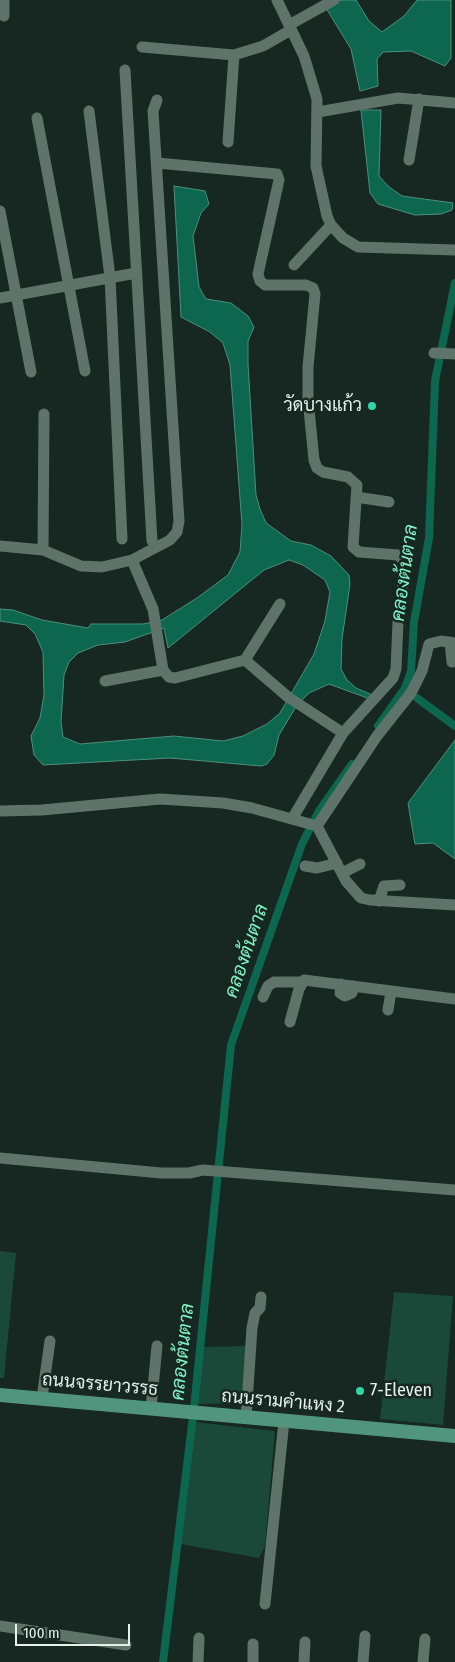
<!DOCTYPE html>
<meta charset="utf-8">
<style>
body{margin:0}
#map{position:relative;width:455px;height:1662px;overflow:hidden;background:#162821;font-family:"Fira Sans Condensed",sans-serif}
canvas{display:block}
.scale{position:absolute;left:15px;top:1624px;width:115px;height:22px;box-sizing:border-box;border:2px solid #e5f0ec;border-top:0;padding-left:6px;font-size:15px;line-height:18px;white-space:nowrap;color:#e5f0ec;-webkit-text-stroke:4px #162821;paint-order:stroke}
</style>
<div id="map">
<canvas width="455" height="1662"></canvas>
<div class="scale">100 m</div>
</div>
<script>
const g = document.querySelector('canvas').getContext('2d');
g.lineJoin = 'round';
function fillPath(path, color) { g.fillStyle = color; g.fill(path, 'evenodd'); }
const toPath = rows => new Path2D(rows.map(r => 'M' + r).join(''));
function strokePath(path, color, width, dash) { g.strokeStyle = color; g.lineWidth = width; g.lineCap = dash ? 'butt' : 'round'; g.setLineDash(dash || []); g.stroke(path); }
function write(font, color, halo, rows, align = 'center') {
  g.font = font + ' "Fira Sans Condensed",Sarabun,sans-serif'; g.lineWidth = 5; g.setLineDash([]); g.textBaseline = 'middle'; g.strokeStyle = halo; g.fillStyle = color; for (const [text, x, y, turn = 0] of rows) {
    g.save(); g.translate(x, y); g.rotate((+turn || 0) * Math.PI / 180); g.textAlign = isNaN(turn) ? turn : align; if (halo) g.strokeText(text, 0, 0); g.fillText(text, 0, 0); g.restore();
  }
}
const green = toPath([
 [0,1251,16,1253,4,1378,0,1378],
 [394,1292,453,1296,443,1425,380,1419],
 [247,1346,243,1403,197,1404,202,1347],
 [195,1422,275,1431,265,1546,259,1558,180,1544]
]);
const water = toPath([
 [341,0,356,0,369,21,382,32,404,16,417,0,451,0,451,58,445,66,411,51,383,52,377,59,378,86,360,91,351,49,326,8,341,0],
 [361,110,381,110,379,176,389,187,402,196,453,203,452,210,441,214,415,215,378,204,370,193,361,110],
 [174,186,205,191,209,204,201,213,193,236,199,287,206,299,231,303,248,316,254,327,248,341,248,364,256,495,260,509,266,523,291,541,311,545,331,556,349,575,350,584,342,639,341,669,347,680,356,688,372,695,370,699,329,684,309,693,297,705,279,735,274,755,267,764,261,766,170,758,43,765,34,755,31,736,40,718,44,695,43,652,35,634,26,625,0,621,0,609,13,610,42,620,88,628,91,624,143,624,162,620,197,598,228,575,240,552,242,525,230,365,223,343,210,332,181,317,174,186],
 [289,560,303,565,325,580,330,592,325,621,314,654,280,713,267,724,243,736,223,741,174,736,80,744,63,737,61,722,64,675,69,662,78,653,98,645,125,642,164,628,168,648,264,570,289,560],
 [455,740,455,859,433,843,415,844,408,803,455,740]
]);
const canal = toPath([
 [417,698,455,726],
 [378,726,405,688,411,671,414,622,429,538,435,381,455,283],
 [163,1662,194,1408,231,1045,302,844,319,811,352,764]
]);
const minor = toPath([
 [4,0,4,16],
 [277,0,304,56,317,99,316,166,327,216,331,225,343,238,358,247,455,250],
 [289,25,334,0],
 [142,47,234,55],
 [125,70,152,541],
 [89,111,110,277,122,539],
 [318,112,398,98,455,103],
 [37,118,85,371],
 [228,142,234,55,263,46,291,30],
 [409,160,419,99],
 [157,163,277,174,279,180,258,274,260,281,265,285,306,285,313,288,315,294,308,367,308,399,314,460,317,468,323,472,348,477,357,485,353,547,359,552,398,555,403,560,405,566,398,622,396,669,393,678,343,733,292,819],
 [0,211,31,372],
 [294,265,331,225],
 [0,298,136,273],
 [434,353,455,354],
 [356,497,389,502],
 [0,546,43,550,81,566,102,567,132,560,170,540,177,532,179,521,153,111,157,100],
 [43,550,44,414],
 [132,560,153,609,163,670],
 [450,642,452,662],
 [245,660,288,697,343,733],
 [105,681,163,670,169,677,175,678,245,660,280,604],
 [0,811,42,810,160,799,223,803,252,808,317,826,346,881,361,898,370,900,455,905],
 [317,826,377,736,411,693,422,671,429,644,441,641,455,643],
 [305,866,317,868,337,863],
 [342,873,360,864],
 [379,901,384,886,400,885],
 [341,984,340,993,345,996,352,993,353,986],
 [263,997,268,986,274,982,302,982],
 [388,1010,391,992],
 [290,1022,299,989,304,980,455,999],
 [0,1158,161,1173,189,1173,203,1170,455,1190],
 [42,1398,50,1341],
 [151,1408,157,1346],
 [246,1418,252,1328,255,1313,260,1308,261,1297],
 [265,1604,284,1421],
 [0,1626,126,1645],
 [198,1662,199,1638],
 [253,1662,253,1644],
 [304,1662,305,1642],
 [363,1662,365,1636],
 [423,1662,425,1639]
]);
const major = toPath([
 [0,1395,455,1436]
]);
const markers = [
 [372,406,5,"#35d4a7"],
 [360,1391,5,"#35d4a7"]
];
const poiNames = [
 ["วัดบางแก้ว",362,406],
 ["7-Eleven",370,1391,"left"]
];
const streetNames = [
 ["ถนนจรรยาวรรธ",100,1385,5],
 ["ถนนรามคำแหง 2",283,1402,5]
];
const waterNames = [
 ["คลองต้นตาล",405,573,-82],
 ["คลองต้นตาล",247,951,-71],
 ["คลองต้นตาล",183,1352,-84]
];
fillPath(green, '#1a4839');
fillPath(water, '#0c674e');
strokePath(water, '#4d907d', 1);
strokePath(canal, '#0c674e', 8);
strokePath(minor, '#5e736a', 11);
strokePath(major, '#51957e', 14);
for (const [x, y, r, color] of markers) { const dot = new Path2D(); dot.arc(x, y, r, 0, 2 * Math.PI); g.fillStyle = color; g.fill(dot); strokePath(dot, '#162821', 2); }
write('18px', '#e5f0ec', '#162821', poiNames, 'right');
write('18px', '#e5f0ec', '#162821', streetNames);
write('italic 19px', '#81f1ca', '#162821', waterNames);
</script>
